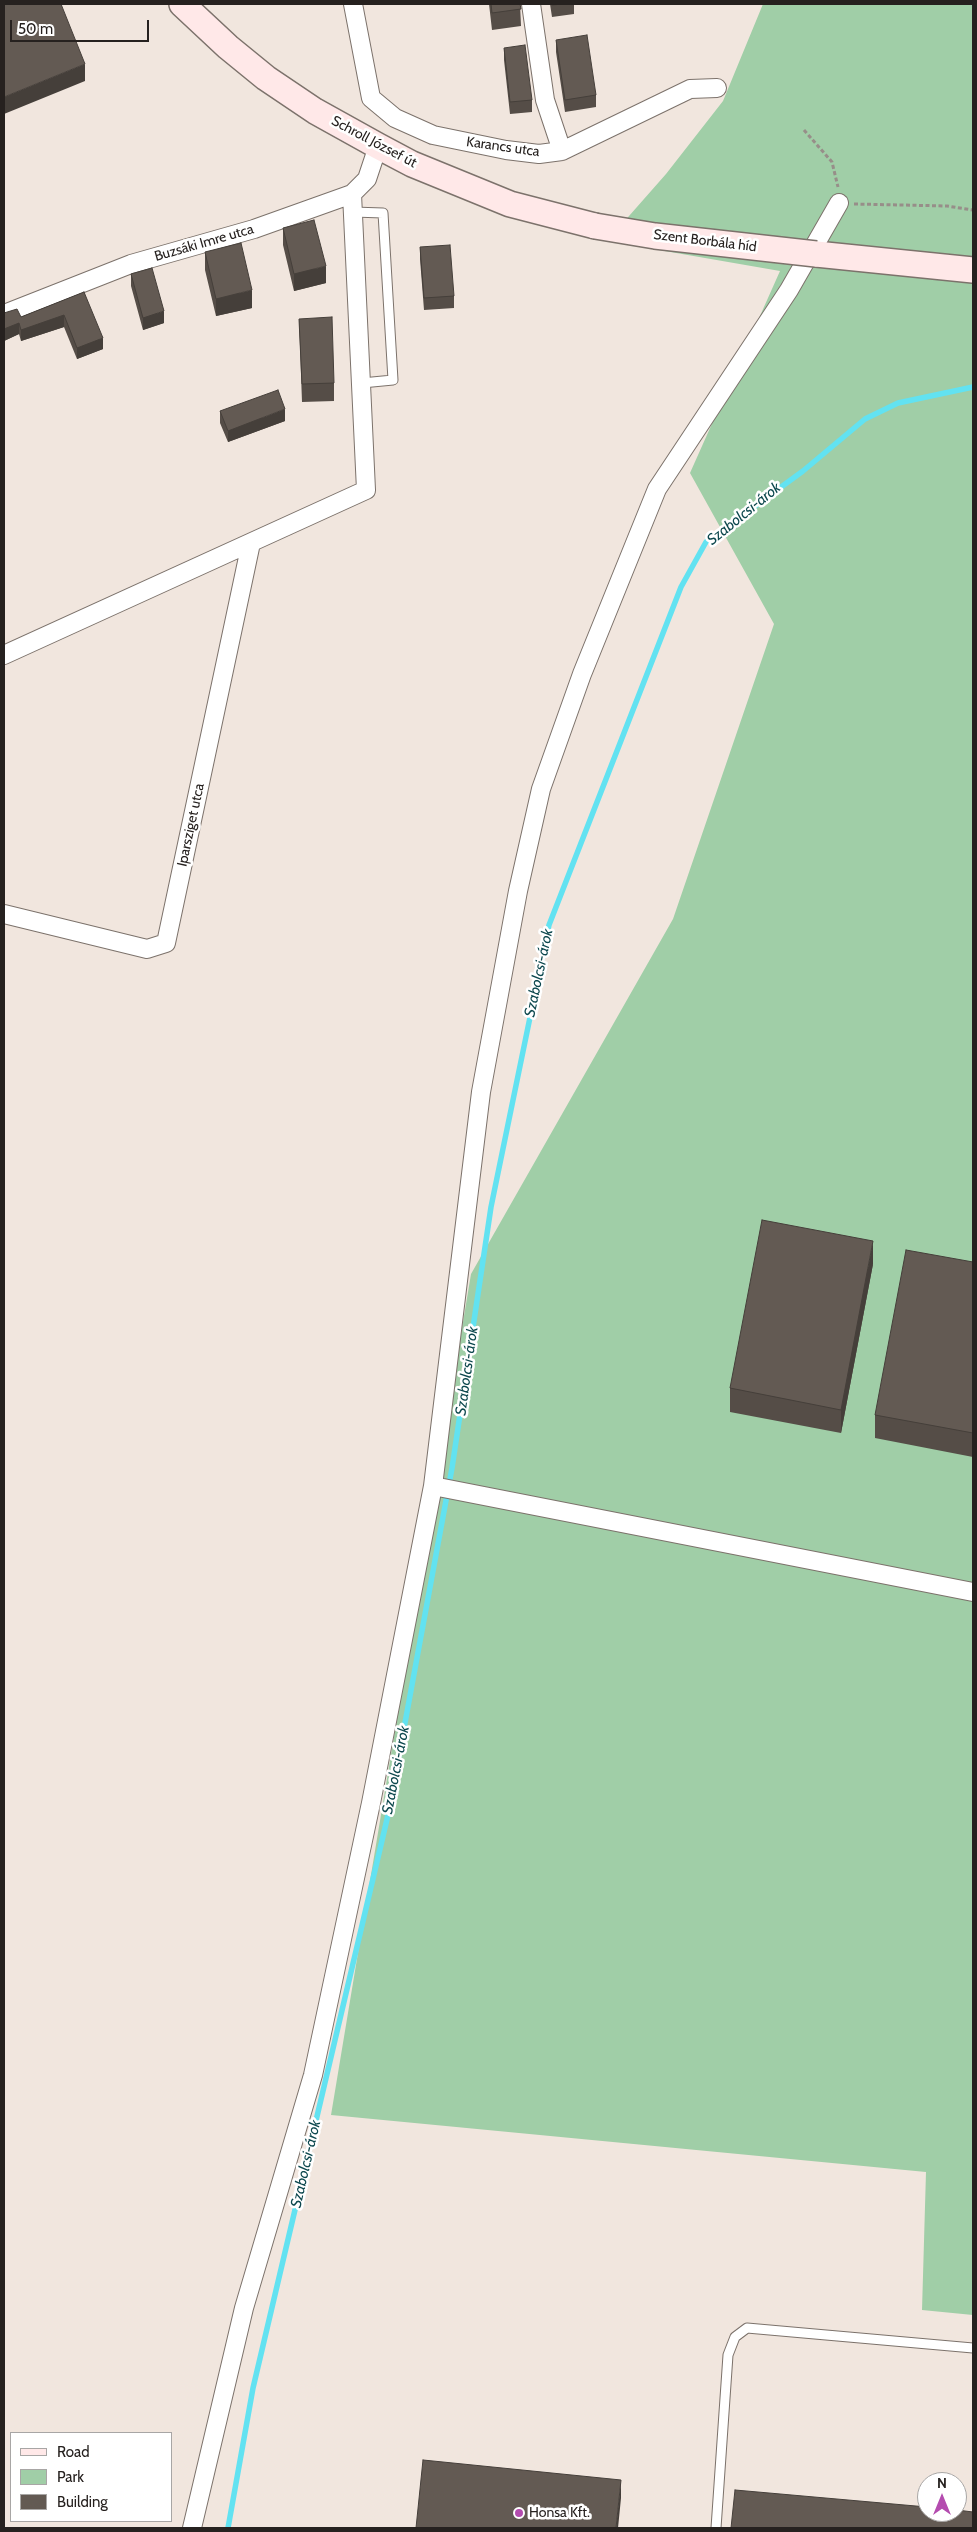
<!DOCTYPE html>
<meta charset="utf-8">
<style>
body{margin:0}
#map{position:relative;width:977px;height:2532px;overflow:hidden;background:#f1e6de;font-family:Cabin,sans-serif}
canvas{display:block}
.frame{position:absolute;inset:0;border:5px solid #26211f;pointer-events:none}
.legend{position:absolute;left:10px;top:2432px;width:162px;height:90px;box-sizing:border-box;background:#fff;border:1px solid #a8a6a5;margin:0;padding:6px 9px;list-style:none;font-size:15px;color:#26211f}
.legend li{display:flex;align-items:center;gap:10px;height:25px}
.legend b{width:25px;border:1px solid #a8a6a5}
.north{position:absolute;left:917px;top:2472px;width:50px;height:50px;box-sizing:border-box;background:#fff;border:1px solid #a8a6a5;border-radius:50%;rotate:0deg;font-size:14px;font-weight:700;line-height:20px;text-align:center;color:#26211f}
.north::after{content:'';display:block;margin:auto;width:18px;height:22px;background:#b44caf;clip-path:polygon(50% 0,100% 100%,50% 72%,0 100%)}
.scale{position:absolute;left:10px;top:20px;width:139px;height:22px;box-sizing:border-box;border:2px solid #26211f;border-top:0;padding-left:6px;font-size:15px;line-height:18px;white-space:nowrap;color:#26211f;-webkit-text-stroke:4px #fff;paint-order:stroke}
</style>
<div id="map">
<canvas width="977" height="2532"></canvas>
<div class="frame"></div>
<ul class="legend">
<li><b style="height:6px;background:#ffe8e8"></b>Road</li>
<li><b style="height:14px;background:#a0cea7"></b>Park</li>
<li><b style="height:14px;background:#635a53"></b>Building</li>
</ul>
<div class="north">N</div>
<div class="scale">50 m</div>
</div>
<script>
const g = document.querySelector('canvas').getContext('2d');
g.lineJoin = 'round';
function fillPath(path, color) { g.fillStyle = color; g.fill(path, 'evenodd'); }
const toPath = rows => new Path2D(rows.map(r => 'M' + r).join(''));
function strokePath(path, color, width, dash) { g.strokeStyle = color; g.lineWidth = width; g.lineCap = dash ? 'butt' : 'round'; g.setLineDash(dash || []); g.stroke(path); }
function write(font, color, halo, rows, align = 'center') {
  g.font = font + ' Cabin,sans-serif'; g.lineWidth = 5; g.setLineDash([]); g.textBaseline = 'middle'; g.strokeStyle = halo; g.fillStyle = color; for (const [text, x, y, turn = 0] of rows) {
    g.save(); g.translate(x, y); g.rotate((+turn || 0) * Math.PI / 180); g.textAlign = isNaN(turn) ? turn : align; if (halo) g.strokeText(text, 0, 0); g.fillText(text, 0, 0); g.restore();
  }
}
const green = toPath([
 [763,4,973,4,973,2315,922,2310,926,2172,331,2115,471,1274,673,919,774,624,690,473,780,271,607,241,666,174,723,101]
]);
const stream = toPath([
 [228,2528,253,2388,388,1815,452,1468,491,1207,549,925,681,587,706,542,803,471,865,419,898,403,973,387]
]);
const path = toPath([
 [804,130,832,162,838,187],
 [854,204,947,206,973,210]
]);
const service = toPath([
 [353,212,383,213,393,380,362,383],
 [716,2528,728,2355,735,2337,747,2328,973,2348]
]);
const minor = toPath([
 [353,4,371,98,395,118,433,135,506,150,539,154,562,151,545,100,531,4],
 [562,151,690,89,717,88],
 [4,314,131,264,254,229,352,194,367,179,378,146],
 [4,655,366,490,352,194],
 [4,914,147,949,166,943,251,543],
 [433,1486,973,1592],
 [192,2528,244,2308,313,2075,371,1803,433,1486,481,1092,518,891,541,789,582,674,657,489,789,290,839,203]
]);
const secondary = toPath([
 [182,4,228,47,266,78,315,111,378,146,412,164,510,204,595,226],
 [816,254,973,270]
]);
const secondaryBridge = toPath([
 [595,226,655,236,816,254]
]);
const wall = toPath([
 [489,4,520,4,521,26,492,30],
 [550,4,574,4,574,14,552,17],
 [556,40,596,95,596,107,565,112,556,52],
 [504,48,532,100,532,112,510,114,504,60],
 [283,228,326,283,294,291,283,245],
 [420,247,454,296,454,308,424,310,420,259],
 [205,252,252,308,216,316,205,270],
 [131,274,164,323,143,330,131,286],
 [84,292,103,349,77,359,64,327,21,341,19,334,4,341,4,313,21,317],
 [299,319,334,383,334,401,302,402],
 [220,411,285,421,228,442,220,423],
 [973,1262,973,1457,875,1438,875,1415],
 [873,1264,841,1433,730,1412,730,1388]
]);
const shadedWall = toPath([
 [85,64,85,81,4,114,4,97],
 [326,266,326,283,294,291,294,274],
 [252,290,252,308,216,316,216,299],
 [164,311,164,323,143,330,143,318],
 [64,315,64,327,21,341,21,330],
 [19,323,19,334,4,341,4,329],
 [103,338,103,349,77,359,77,348],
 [285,409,285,421,228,442,228,431],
 [873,1241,873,1264,841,1433,841,1410],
 [621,2480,621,2498,618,2528,616,2528]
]);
const building = toPath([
 [4,4,61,4,85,64,4,97,4,4],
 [491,4,520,4,521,9,492,13,491,4],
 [552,4,563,4,552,5,552,4],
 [587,35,596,95,565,100,556,40,587,35],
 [525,45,532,100,510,102,504,48,525,45],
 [314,220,326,266,294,274,283,228,314,220],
 [241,243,252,290,216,299,205,252,241,243],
 [450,245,454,296,424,298,420,247,450,245],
 [152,268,164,311,143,318,131,274,152,268],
 [84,292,103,338,77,348,64,315,21,330,19,323,4,329,4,313,17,309,21,317,84,292],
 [332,317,334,383,302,384,299,319,332,317],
 [278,390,285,409,228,431,220,411,278,390],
 [762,1220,873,1241,841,1410,730,1388,762,1220],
 [906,1250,973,1262,973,1433,875,1415,906,1250],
 [423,2460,621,2480,616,2528,416,2528,423,2460],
 [735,2490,927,2507,927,2512,957,2512,957,2510,973,2512,973,2528,731,2528,735,2490]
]);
const markers = [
 [519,2513,5,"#b44caf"]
];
const streetNames = [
 ["Schroll József út",374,142,28],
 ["Karancs utca",503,147,8],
 ["Szent Borbála híd",705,241,7],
 ["Buzsáki Imre utca",204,243,-16],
 ["Iparsziget utca",191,825,-78]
];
const poiNames = [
 ["Honsa Kft.",529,2513]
];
const waterNames = [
 ["Szabolcsi-árok",744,514,-39],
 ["Szabolcsi-árok",539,973,-78],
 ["Szabolcsi-árok",467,1371,-82],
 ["Szabolcsi-árok",396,1770,-79],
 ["Szabolcsi-árok",306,2164,-77]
];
fillPath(green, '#a0cea7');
strokePath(stream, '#62e2f1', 5.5);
strokePath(service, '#7c726b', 11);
strokePath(minor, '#7c726b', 20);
strokePath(secondary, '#7c726b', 28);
strokePath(path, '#978e89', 3, [4, 2.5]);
strokePath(service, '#fff', 9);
strokePath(minor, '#fff', 18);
strokePath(secondary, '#ffe8e8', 25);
strokePath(secondaryBridge, '#7c726b', 28, []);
strokePath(secondaryBridge, '#ffe8e8', 25);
fillPath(wall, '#554d47');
fillPath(shadedWall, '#453f3a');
fillPath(building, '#635a53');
strokePath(building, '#453f3a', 1);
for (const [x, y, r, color] of markers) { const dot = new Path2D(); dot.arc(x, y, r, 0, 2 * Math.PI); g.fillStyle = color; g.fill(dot); strokePath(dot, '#fff', 2); }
write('14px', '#26211f', '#fff', streetNames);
write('14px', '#26211f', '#fff', poiNames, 'left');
write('italic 15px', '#0d484e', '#fff', waterNames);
</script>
